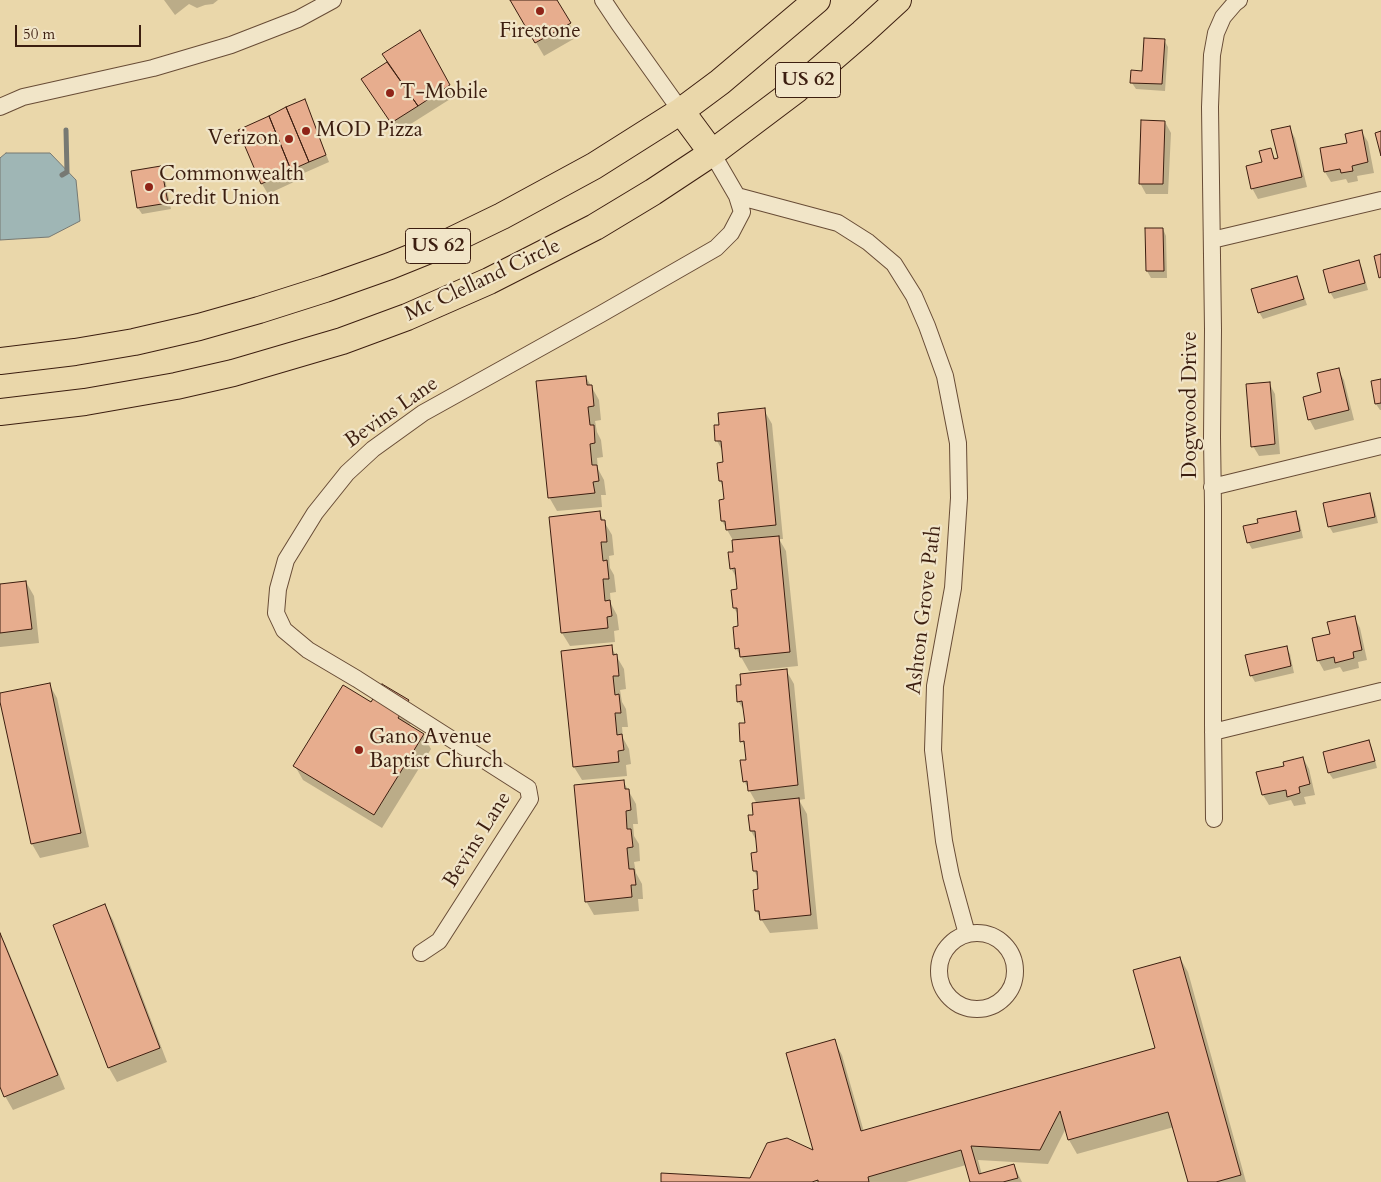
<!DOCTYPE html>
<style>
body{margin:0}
#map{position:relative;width:1381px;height:1182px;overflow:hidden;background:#ead7aa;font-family:Cardo,serif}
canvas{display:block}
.scale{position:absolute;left:15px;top:25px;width:126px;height:22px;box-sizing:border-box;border:2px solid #3c1e10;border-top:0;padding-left:6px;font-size:15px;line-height:18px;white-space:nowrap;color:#3c1e10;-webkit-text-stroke:4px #f1e5c8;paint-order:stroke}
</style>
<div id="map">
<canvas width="1381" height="1182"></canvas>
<div class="scale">50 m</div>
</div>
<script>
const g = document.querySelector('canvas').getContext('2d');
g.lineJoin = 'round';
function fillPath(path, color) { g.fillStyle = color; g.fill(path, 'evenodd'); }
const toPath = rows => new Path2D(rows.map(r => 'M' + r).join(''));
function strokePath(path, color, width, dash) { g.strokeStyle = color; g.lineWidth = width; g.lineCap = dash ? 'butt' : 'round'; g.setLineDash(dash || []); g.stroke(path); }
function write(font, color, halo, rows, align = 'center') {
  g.font = font + ' Cardo,serif'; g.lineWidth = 4.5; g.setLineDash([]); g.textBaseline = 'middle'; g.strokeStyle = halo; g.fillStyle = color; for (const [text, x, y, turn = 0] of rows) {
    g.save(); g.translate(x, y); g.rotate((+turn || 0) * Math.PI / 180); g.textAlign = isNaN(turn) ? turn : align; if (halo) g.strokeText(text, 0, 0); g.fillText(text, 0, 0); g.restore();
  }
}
const water = toPath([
 [6,153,50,153,76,180,80,221,49,237,0,240,0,158,6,153]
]);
const shadow = toPath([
 [164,0,218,0,213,4,205,5,197,8,189,4,175,15],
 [511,0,556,0,577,37,544,56],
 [1164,40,1168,47,1165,91,1136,89,1132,83,1143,72],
 [425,42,455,96,398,132,363,80,388,62],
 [308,107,329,162,295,177,296,181,268,194,262,184,240,131],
 [1165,122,1171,133,1168,194,1146,194,1140,183],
 [1289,127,1295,138,1307,187,1258,199,1252,188,1270,150,1276,160,1280,159],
 [1362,132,1368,142,1374,173,1357,176,1358,181,1348,183,1346,179,1331,182,1325,172,1348,144],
 [161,167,164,174,171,209,142,214,138,208],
 [1163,229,1166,236,1167,278,1151,278,1147,271,1147,230],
 [1358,261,1362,268,1368,290,1334,299,1330,292],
 [1296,277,1300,284,1307,305,1263,319,1259,312],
 [1338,369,1344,380,1354,420,1315,430,1309,419],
 [586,377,599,400,601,420,595,421,597,432,601,440,603,457,597,458,598,469,604,480,606,495,601,495,602,507,557,511,549,497],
 [1381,380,1381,410,1380,410,1376,404],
 [1269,383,1275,394,1280,454,1259,456,1253,446],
 [764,410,772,424,783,539,779,539,786,551,798,666,749,671,736,648,740,628,739,616,734,608,732,591,738,590,737,579,731,568,735,553,734,542,722,521,726,500,724,489,720,481,724,463,723,452,717,441,715,426,720,426],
 [1369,495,1373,501,1378,523,1333,533,1329,526],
 [1295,512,1299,519,1303,538,1252,549,1248,542,1259,524],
 [599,513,612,535,614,555,609,556,610,568,614,575,616,592,610,593,611,604,617,615,619,630,614,631,615,642,570,646,562,633],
 [26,582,34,596,39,643,0,647,0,585],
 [1354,617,1360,628,1367,660,1358,662,1359,668,1343,672,1340,667,1324,671,1318,660,1331,635],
 [611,647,624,669,626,689,620,690,622,702,626,709,628,727,622,727,623,738,629,749,631,764,626,765,627,776,582,780,574,767],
 [1286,647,1290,654,1294,673,1255,682,1251,675],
 [786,670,794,684,805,799,799,800,807,814,818,929,770,933,756,911,760,890,759,879,754,871,758,853,757,842,751,831,757,804,744,781,747,761,746,749,742,741,746,724,745,712,738,701],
 [49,684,57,698,89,847,40,858,32,844,0,695],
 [408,701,416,715,409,726,423,735,431,749,382,828,303,780,295,766,372,704],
 [1369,742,1372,748,1377,768,1333,779,1329,773,1325,753],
 [1303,758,1309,769,1315,795,1304,797,1306,804,1294,806,1291,800,1269,805,1263,795],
 [623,781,636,804,638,824,633,824,634,836,639,844,640,861,634,862,636,873,642,884,643,899,638,899,639,911,594,915,586,901],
 [105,906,113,920,167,1062,117,1082,109,1068,54,925],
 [0,934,5,943,65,1089,13,1110,5,1096,0,1084],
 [1180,958,1188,972,1246,1182,1189,1182,1174,1127,1077,1154,1069,1140,1066,1128,1048,1164,978,1160,982,1175,1014,1166,1022,1182,971,1182,966,1165,906,1182,662,1182,750,1179,815,1153,834,1041,842,1055,864,1132,1156,1049]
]);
const stream = toPath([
 [62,175,67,172,66,130]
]);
const building = toPath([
 [510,0,557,0,571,23,535,43,510,0],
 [420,30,450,85,418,106,382,54,420,30],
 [1144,38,1165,39,1162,84,1130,83,1131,70,1142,71,1144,38],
 [387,62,418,106,391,123,361,79,387,62],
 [305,99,326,155,309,162,286,107,305,99],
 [286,107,309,162,291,170,269,116,286,107],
 [269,116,291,170,261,184,238,130,269,116],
 [1141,120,1165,121,1163,184,1139,184,1141,120],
 [1290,126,1302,177,1251,189,1246,166,1262,162,1259,151,1271,148,1274,159,1278,158,1271,130,1290,126],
 [1362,130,1368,162,1352,166,1353,171,1341,173,1340,169,1324,172,1320,148,1347,143,1345,134,1362,130],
 [1381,131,1381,156,1375,133,1381,131],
 [161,166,168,203,137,208,131,171,161,166],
 [1145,228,1163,228,1164,271,1146,271,1145,228],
 [1381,254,1381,277,1379,278,1374,256,1381,254],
 [1359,260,1365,283,1329,293,1323,270,1359,260],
 [1297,276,1304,299,1258,313,1251,289,1297,276],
 [1339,368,1349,410,1308,420,1303,397,1321,392,1317,373,1339,368],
 [586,376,587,385,592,385,594,406,588,407,590,425,594,425,595,443,590,444,592,465,597,465,599,481,593,482,595,493,548,498,536,381,586,376],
 [1381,379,1381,403,1375,404,1371,381,1381,379],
 [1270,382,1275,444,1251,447,1246,384,1270,382],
 [765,408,776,525,726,530,725,521,721,521,719,500,724,499,722,481,719,481,717,463,723,462,721,441,715,441,714,425,719,425,718,413,765,408],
 [1370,493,1375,517,1328,527,1323,503,1370,493],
 [600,511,601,520,605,520,607,542,601,542,603,561,607,560,609,579,603,579,605,601,610,600,612,616,607,617,608,628,561,633,549,517,600,511],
 [1296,511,1300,531,1247,543,1243,526,1258,523,1257,519,1296,511],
 [779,536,790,652,740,657,739,648,735,649,733,627,738,626,737,608,733,608,731,590,737,589,735,568,730,569,728,552,733,552,732,540,779,536],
 [26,581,32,629,0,633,0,584,26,581],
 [1355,616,1362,650,1353,652,1354,658,1335,663,1334,657,1317,661,1312,638,1330,634,1327,622,1355,616],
 [612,645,613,655,617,654,619,676,613,676,615,695,619,694,621,713,615,713,617,735,622,734,624,750,618,751,619,762,573,767,561,651,612,645],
 [1287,646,1291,666,1250,676,1245,655,1287,646],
 [787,669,798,785,748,791,747,781,743,782,740,760,746,760,744,741,740,742,739,723,745,723,742,701,737,702,736,685,741,685,740,674,787,669],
 [50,683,81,833,31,844,0,702,0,693,50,683],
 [382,684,409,700,398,718,424,734,374,815,293,766,343,685,371,702,382,684],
 [1369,740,1375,761,1328,773,1323,752,1369,740],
 [1303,757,1310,784,1299,787,1300,793,1287,797,1286,790,1262,795,1256,772,1284,766,1283,762,1303,757],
 [624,780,625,789,629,789,631,810,626,811,627,829,631,829,633,847,627,848,629,869,634,869,636,885,631,885,632,897,585,902,574,785,624,780],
 [799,798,811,915,760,920,759,911,755,911,753,890,758,889,757,871,753,871,751,853,757,852,755,831,750,831,748,815,753,815,752,803,799,798],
 [105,904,160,1048,108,1068,53,925,105,904],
 [0,933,58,1075,4,1097,0,1087,0,933],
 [1180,957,1241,1175,1216,1182,1188,1182,1168,1112,1068,1140,1060,1111,1040,1150,971,1146,979,1174,1014,1164,1018,1178,1003,1182,970,1182,961,1150,868,1177,869,1182,818,1182,818,1180,812,1182,661,1182,661,1173,750,1178,767,1143,787,1138,813,1150,786,1053,835,1039,861,1131,1155,1048,1133,970,1180,957]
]);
const minor = toPath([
 [603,0,619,24,681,111],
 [0,107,23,97,153,68,231,45,298,19,333,0],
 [737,196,838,223,868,242,894,264,914,296,927,326,945,376,958,443,959,498,953,588,935,686,933,750,944,841,951,876,967,934],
 [1212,240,1381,200],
 [1212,487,1381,446],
 [1213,732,1381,691],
 [1214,819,1213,724,1213,507,1212,437,1213,330,1210,107,1212,55,1216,33,1223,17,1235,3,1239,0],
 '939 971a38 38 0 1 1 76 0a38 38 0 1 1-76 0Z',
 [421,953,439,941,530,799,528,788,357,679,308,650,284,630,276,613,278,589,286,560,315,513,347,473,373,449,423,413,601,314,716,248,731,233,742,212,737,196,712,153]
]);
const trunk = toPath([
 [681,111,712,153],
 [0,361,75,352,134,342,199,327,259,310,325,289,390,266,442,245,502,216,594,166,681,111,720,82,817,0],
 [0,412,85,402,176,386,233,373,342,341,407,317,489,281,595,227,653,192,712,153,797,89,862,33,898,0]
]);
const markers = [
 [540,11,5,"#8f2418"],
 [390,93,5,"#8f2418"],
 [306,131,5,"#8f2418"],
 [289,139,5,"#8f2418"],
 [149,187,5,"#8f2418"],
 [359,750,5,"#8f2418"]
];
const shields = [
 [808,80,65],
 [438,246,65]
];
const shieldNames = [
 ["US 62",808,80],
 ["US 62",438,246]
];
const poiNames = [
 ["Firestone",540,32,"center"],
 ["T-Mobile",400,93],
 ["MOD Pizza",316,131],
 ["Verizon",279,139,"right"],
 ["Commonwealth",159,175],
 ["Credit Union",159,199],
 ["Gano Avenue",369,738],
 ["Baptist Church",369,762]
];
const streetNames = [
 ["Mc Clelland Circle",483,281,-25],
 ["Dogwood Drive",1191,405,-90],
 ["Bevins Lane",392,413,-35],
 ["Ashton Grove Path",925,610,-83],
 ["Bevins Lane",478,840,-58]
];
fillPath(water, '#9fb6b5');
strokePath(water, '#777973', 1);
fillPath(shadow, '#0003');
strokePath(stream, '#777973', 5);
fillPath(building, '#e7ad8e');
strokePath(building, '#3c1e10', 1);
strokePath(minor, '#684c36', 18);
strokePath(trunk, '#3c1e10', 28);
strokePath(minor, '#f1e5c8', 16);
strokePath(trunk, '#ead7aa', 26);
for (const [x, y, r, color] of markers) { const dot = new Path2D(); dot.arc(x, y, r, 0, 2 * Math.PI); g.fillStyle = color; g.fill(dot); strokePath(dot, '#f1e5c8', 2); }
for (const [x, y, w] of shields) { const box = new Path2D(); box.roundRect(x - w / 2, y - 17.5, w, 35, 4); g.fillStyle = '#f1e5c8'; g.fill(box); strokePath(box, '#3c1e10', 1); }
write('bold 20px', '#3c1e10', null, shieldNames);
write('21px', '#3c1e10', '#f1e5c8', poiNames, 'left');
write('21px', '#3c1e10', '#f1e5c8', streetNames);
</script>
